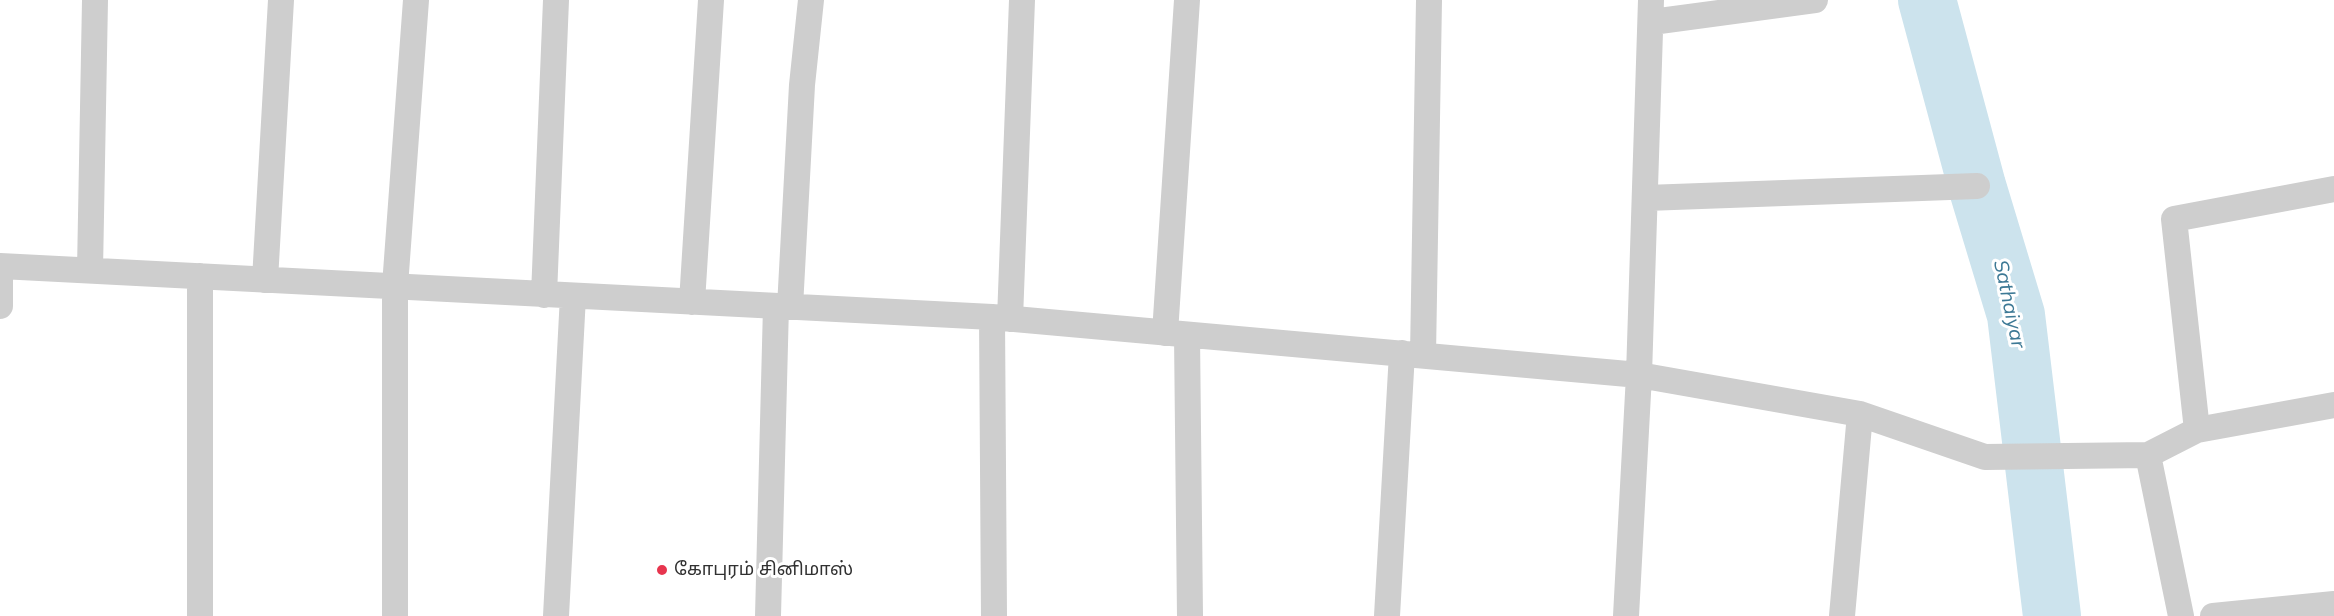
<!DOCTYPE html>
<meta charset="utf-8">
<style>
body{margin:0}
canvas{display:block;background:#fff}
</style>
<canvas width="2334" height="616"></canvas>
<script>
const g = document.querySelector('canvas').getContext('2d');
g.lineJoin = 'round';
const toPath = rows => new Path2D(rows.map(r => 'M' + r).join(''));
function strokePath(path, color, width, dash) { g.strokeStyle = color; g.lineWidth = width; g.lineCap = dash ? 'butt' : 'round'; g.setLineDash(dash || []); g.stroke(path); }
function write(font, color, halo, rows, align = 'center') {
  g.font = font + ' Mulish,"Noto Sans Tamil",sans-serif'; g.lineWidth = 6; g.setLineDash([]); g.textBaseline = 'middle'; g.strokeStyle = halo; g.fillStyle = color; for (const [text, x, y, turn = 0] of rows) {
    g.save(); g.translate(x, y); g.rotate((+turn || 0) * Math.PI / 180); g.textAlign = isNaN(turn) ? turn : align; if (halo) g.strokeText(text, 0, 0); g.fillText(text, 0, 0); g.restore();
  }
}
const river = toPath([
 [1927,0,1977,186,2016,315,2052,616]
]);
const minor = toPath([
 [1652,22,1815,0],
 [1646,198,1977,186],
 [0,266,992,317,1639,375,1860,414,1985,457,2148,455,2197,430,2334,405],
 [90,270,95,0],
 [265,280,281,0],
 [544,295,556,0],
 [692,302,711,0],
 [0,306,0,266],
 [790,307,802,85,811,0],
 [992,317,994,616],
 [1010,319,1022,0],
 [1165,333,1187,0],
 [1187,335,1190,616],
 [1423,355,1429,0],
 [2197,430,2174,219,2334,189],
 [2148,455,2181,616],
 [200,616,200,276],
 [395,616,395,286,416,0],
 [556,616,573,296],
 [768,616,776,306],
 [1387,616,1402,353],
 [1626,616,1639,375,1651,0],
 [1842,616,1860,414],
 [2213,616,2334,604]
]);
const markers = [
 [662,570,6,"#e7354e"]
];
const poiNames = [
 ["கோபுரம் சினிமாஸ்",674,570]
];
const waterNames = [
 ["Sathaiyar",2009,304,78]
];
strokePath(river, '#cce3ed', 58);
strokePath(minor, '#cecece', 26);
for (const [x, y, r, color] of markers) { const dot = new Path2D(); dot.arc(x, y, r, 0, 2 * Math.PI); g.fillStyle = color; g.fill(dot); strokePath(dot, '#fff', 2); }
write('18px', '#313131', '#fff', poiNames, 'left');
write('italic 20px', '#3d7995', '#fff', waterNames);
</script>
